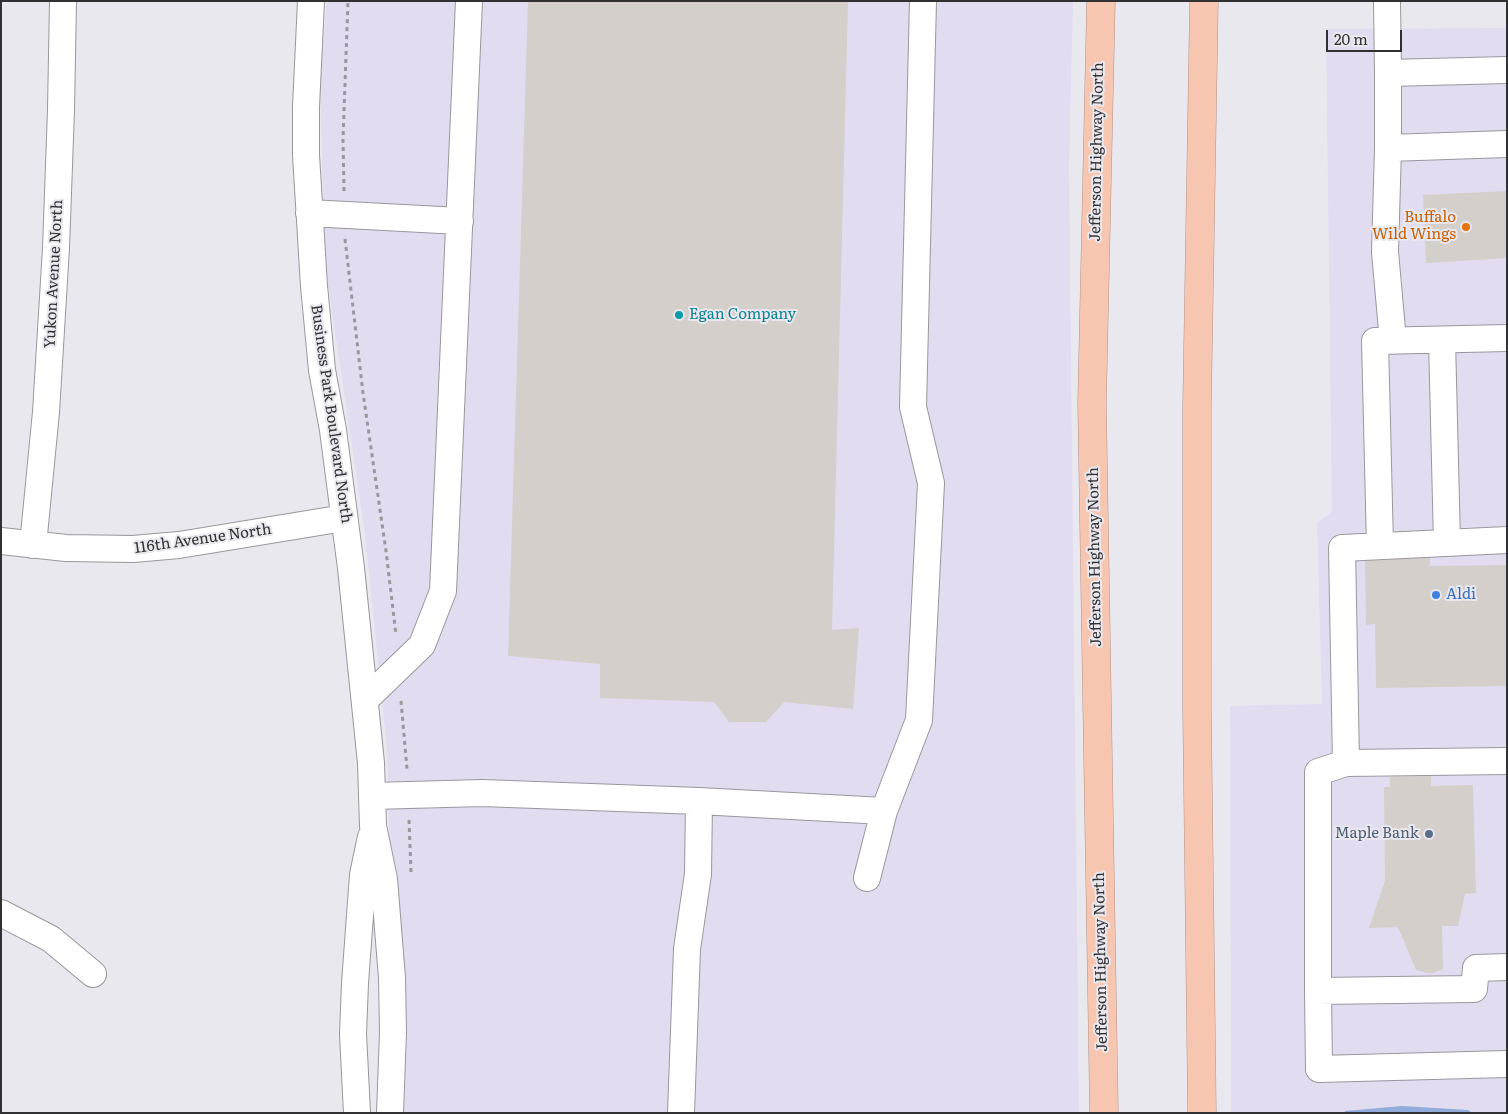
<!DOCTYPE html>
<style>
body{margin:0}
#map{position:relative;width:1508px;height:1114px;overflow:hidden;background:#eae8ef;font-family:Literata,serif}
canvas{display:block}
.frame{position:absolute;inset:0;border:2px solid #313133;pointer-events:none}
.scale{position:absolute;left:1326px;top:30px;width:76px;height:22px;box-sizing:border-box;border:2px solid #313133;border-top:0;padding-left:6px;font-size:15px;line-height:18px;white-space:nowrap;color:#313133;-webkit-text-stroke:4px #eae8ef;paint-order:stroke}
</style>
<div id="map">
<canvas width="1508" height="1114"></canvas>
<div class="frame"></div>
<div class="scale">20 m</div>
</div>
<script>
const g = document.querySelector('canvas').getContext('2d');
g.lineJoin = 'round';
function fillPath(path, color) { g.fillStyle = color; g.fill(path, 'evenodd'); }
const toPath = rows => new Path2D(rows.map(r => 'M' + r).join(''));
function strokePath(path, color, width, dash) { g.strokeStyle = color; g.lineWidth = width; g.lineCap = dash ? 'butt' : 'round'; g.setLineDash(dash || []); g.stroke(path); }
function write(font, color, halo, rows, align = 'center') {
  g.font = font + ' Literata,serif'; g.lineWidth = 4; g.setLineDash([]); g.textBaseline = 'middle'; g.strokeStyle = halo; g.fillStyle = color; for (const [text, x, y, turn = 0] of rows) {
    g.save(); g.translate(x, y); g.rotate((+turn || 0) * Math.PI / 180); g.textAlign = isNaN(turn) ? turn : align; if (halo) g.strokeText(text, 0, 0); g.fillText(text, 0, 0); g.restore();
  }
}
const commercial = toPath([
 [327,1,1073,1,1069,167,1079,1113,396,1113,387,750,365,534,324,258,320,73],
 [1507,28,1507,1113,1231,1113,1230,706,1322,704,1317,523,1332,512,1326,29]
]);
const water = toPath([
 [1402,1106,1468,1110,1472,1113,1344,1113,1345,1111]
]);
const building = toPath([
 [528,1,848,1,832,630,859,628,853,709,784,702,766,722,729,722,714,702,600,698,600,664,508,656],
 [1507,191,1507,258,1426,263,1423,195],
 [1430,557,1430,566,1507,565,1507,686,1376,688,1375,624,1366,625,1365,559],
 [1431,776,1431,786,1473,785,1476,893,1465,894,1458,926,1442,926,1443,969,1433,973,1427,973,1416,970,1398,927,1369,928,1385,881,1384,787,1390,787,1390,777]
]);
const path = toPath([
 [344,191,343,139,348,1],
 [345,239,363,393,386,551,396,635],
 [401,701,407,769],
 [409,820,411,872]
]);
const minor = toPath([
 [311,1,306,107,306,155,314,286,322,370,333,430,351,568,371,763,373,826,384,879,392,978,393,1032,390,1113],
 [1387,1,1388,73],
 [1388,148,1507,144],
 [309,213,460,221],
 [1442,340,1447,543],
 [1393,341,1385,252,1388,148,1388,73,1507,70],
 [1,541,66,548,133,549,179,545,344,518],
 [33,545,46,412,56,248,61,110,63,1],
 [1380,546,1375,341,1507,338],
 [365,700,422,645,443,591,469,1],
 [1507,761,1346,763,1318,772,1318,991,1474,989,1476,968,1507,967],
 [1346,763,1342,548,1507,540],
 [372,796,482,793,699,801],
 [867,878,884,811,919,720,931,483,913,407,923,1],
 [1,913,51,939,93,974],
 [1318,991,1319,1069,1507,1064],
 [357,1113,353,1034,355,983,363,875,371,837],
 [681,1113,687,949,698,874,699,801,884,811]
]);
const highway = toPath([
 [1101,1,1092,403,1104,1113],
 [1202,1113,1197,710,1197,405,1204,1]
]);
const markers = [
 [1466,227,5,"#e8710a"],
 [679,315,5,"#0f9aa8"],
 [1436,595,5,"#3f7fe0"],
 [1429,834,5,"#5c6f8a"]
];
const streetNames = [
 ["Jefferson Highway North",1097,152,-89],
 ["Yukon Avenue North",54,274,-87],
 ["Business Park Boulevard North",331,414,82],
 ["116th Avenue North",203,539,-8],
 ["Jefferson Highway North",1095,557,-91],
 ["Jefferson Highway North",1101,962,-91]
];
const foodNames = [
 ["Buffalo",1456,218],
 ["Wild Wings",1456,235]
];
const cultureNames = [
 ["Egan Company",689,315]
];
const shopNames = [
 ["Aldi",1446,595]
];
const serviceNames = [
 ["Maple Bank",1419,834]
];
fillPath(commercial, '#e2dcf1');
fillPath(water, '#91abda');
fillPath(building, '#d4cfca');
strokePath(minor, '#99979d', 28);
strokePath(highway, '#b29285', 29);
strokePath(path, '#99979c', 3, [4, 4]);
strokePath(minor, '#fff', 26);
strokePath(highway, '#f7c6b1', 28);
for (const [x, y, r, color] of markers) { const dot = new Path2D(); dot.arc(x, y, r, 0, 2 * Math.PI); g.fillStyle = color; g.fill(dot); strokePath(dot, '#eae8ef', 2); }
write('15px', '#313133', '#eae8ef', streetNames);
write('15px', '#c56008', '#eae8ef', foodNames, 'right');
write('15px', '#0d838f', '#eae8ef', cultureNames, 'left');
write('15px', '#366cbe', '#eae8ef', shopNames, 'left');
write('15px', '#4e5e75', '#eae8ef', serviceNames, 'right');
</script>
